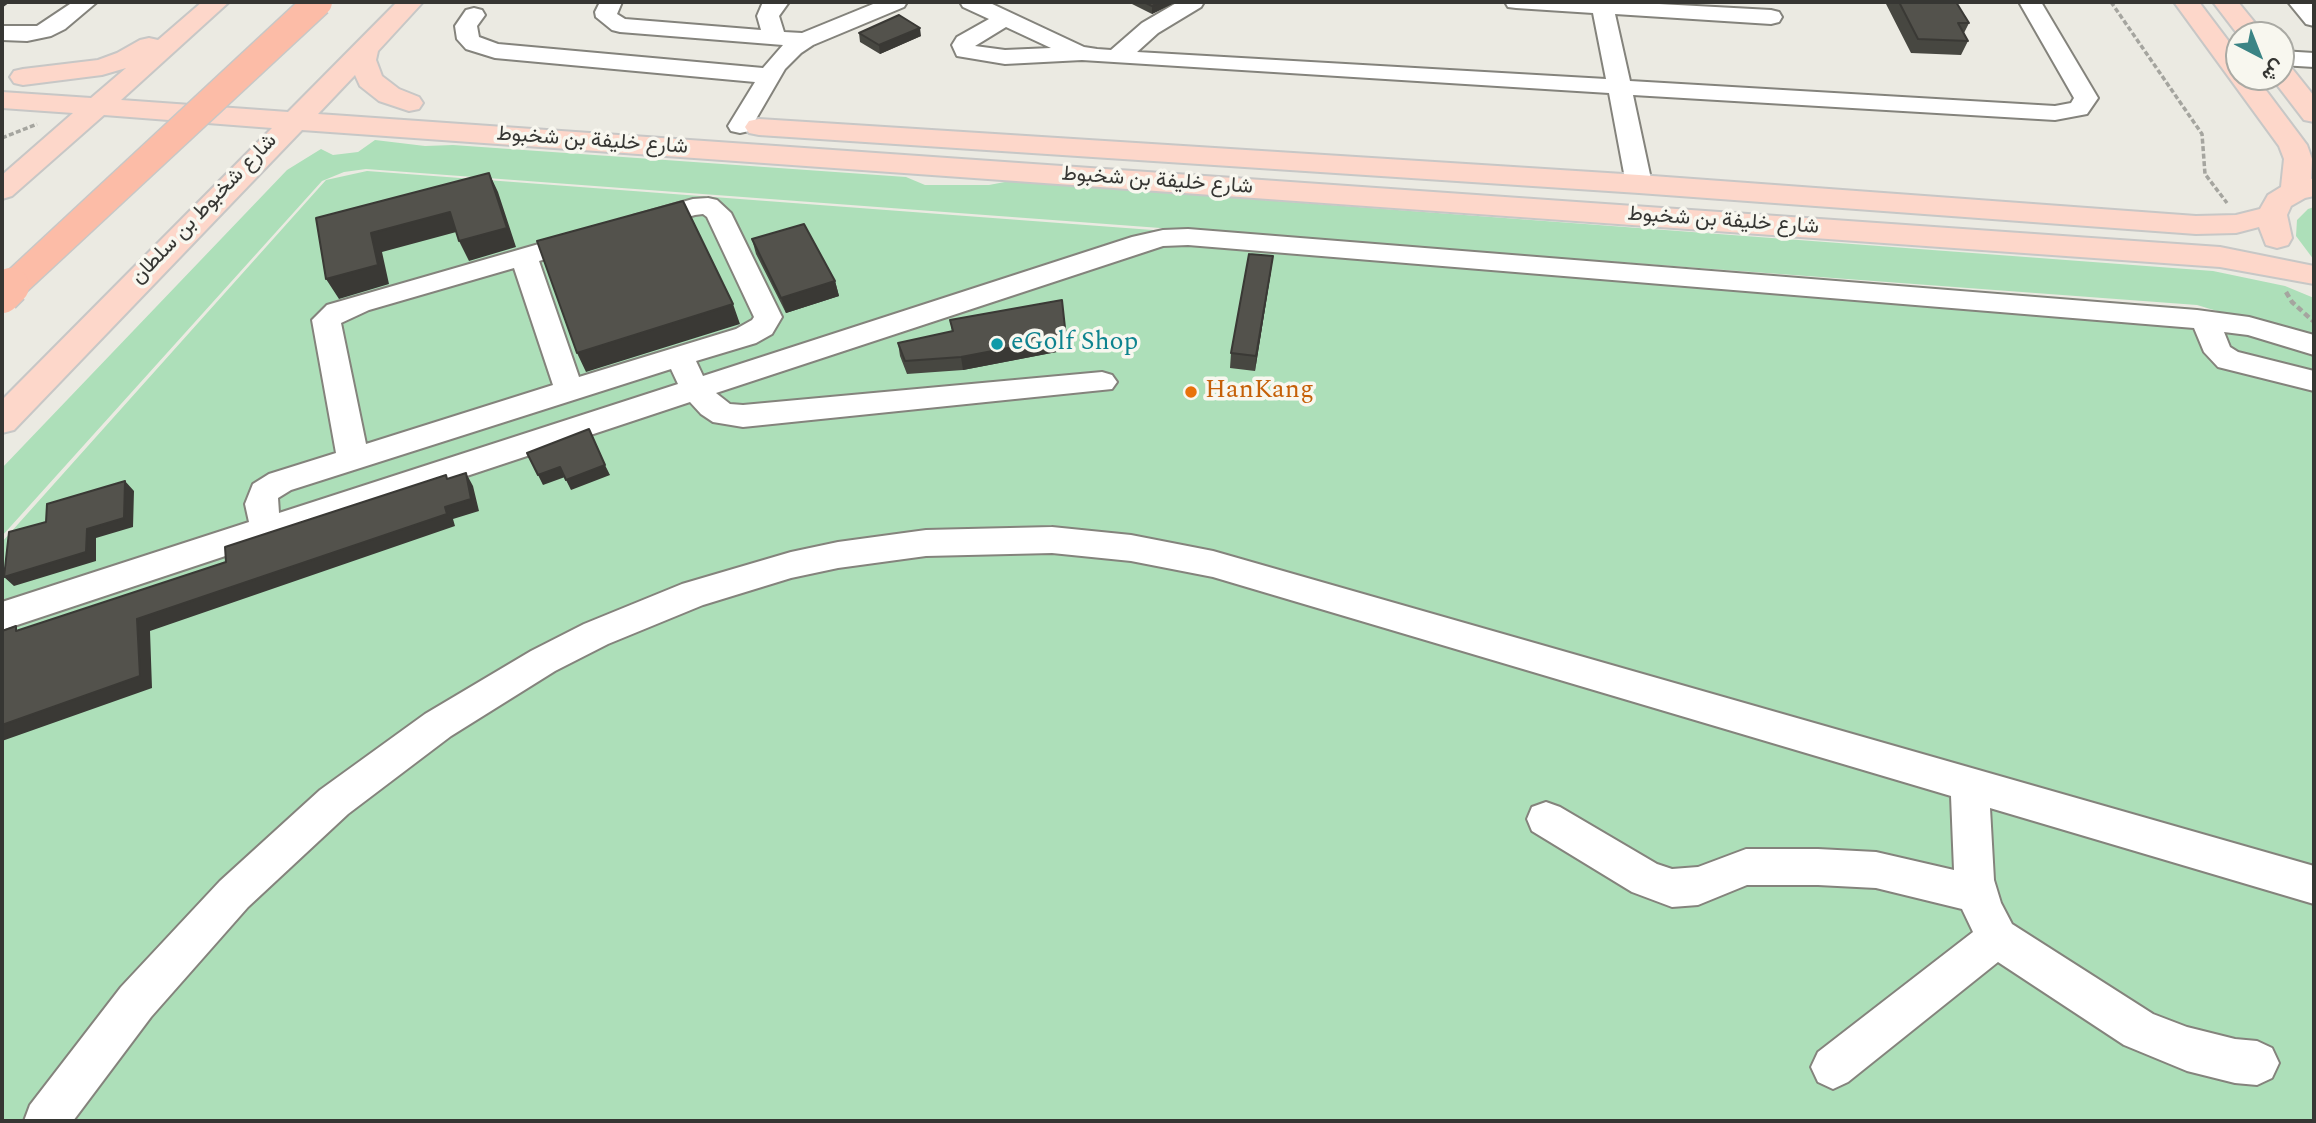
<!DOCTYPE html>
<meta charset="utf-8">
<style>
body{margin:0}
#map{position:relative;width:2316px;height:1123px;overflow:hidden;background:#ebeae2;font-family:Spectral,Vazirmatn,serif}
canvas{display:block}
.frame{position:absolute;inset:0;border:4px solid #363633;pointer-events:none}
.north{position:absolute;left:2225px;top:21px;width:70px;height:70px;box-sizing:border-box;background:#f8f7ef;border:2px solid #aaaaa4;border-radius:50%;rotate:138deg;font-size:19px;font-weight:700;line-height:28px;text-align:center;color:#363633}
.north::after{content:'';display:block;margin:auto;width:24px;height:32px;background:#3b8485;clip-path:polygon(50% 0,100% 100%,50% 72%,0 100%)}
</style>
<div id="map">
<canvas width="2316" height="1123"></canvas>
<div class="frame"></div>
<div class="north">ش</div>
</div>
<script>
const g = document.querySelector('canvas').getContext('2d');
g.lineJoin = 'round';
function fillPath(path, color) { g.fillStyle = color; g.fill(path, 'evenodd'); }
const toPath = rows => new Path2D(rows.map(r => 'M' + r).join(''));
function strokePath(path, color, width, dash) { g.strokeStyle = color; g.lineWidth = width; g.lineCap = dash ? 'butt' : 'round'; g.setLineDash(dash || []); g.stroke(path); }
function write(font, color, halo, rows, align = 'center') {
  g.font = font + ' Spectral,Vazirmatn,serif'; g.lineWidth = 7; g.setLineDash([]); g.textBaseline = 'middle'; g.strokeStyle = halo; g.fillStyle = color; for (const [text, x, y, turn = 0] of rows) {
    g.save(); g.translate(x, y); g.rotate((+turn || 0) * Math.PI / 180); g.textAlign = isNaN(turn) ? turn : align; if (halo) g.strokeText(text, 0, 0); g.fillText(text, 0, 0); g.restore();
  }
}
const green = toPath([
 [375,140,425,146,453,145,906,177,925,185,989,185,1010,181,2213,271,2285,286,2314,298,2314,340,2197,305,366,169,344,172,322,181,2,536,2,468,287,170,321,149,333,155,358,152],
 [367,171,2191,308,2314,347,2314,1121,2,1121,2,542,326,180],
 [2314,207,2314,260,2296,236,2297,220,2308,209]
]);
const pathFar1 = toPath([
 [2111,2,2202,134,2205,174,2227,203],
 [2,138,37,124]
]);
const path = toPath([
 [2286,292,2292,302,2313,321]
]);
const minor = toPath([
 [73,2,97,2,65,29,51,36,27,41,2,40,2,26,37,26,73,2],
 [600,2,622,2,617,14,625,19,761,30,757,16,763,2,789,2,779,16,784,32,802,33,878,2,907,2,904,7,813,45,801,53,785,69,749,131,740,133,731,131,728,126,755,82,495,58,466,49,457,39,455,26,466,10,474,8,482,10,485,15,477,26,479,37,498,44,763,68,783,45,620,32,612,30,596,17,595,12,600,2],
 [960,2,988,2,1084,47,1097,49,1111,50,1142,23,1178,2,1204,2,1201,7,1158,33,1137,52,1606,79,1593,13,1516,8,1508,7,1505,2,1622,2,1771,10,1779,12,1782,17,1779,22,1771,24,1615,14,1630,81,2055,106,2071,103,2074,98,2019,2,2041,2,2098,98,2087,114,2055,120,1633,95,1652,184,1648,189,1639,192,1630,189,1626,184,1609,93,1082,60,1005,64,957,56,952,45,957,37,989,19,963,7,960,2],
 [1006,27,1051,48,1005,50,975,46,1006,27],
 [2288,2,2310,2,2314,6,2314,26,2306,24,2288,2],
 [2281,51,2314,53,2314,67,2281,65,2281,51],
 [708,198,717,200,731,213,782,317,772,334,756,343,696,361,703,376,1132,237,1163,230,1188,229,2197,310,2249,317,2314,335,2314,355,2248,335,2224,332,2230,347,2238,352,2314,371,2314,391,2218,367,2204,352,2194,328,1188,245,1163,246,716,393,730,404,743,405,1102,372,1112,375,1117,382,1112,389,743,427,713,422,701,414,690,402,2,630,2,602,249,522,245,504,253,484,269,474,336,453,312,320,327,305,584,231,593,233,597,239,593,245,539,261,579,377,736,329,752,320,754,317,707,217,703,214,695,215,642,230,633,228,629,222,633,216,693,199,708,198],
 [514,268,553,385,366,444,341,323,369,310,514,268],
 [671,369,678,384,279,513,278,498,291,490,671,369],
 [1052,527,1131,535,1213,551,2314,866,2314,904,1990,808,1994,880,2001,903,2012,924,2153,1014,2187,1027,2235,1039,2257,1041,2272,1048,2279,1063,2272,1078,2257,1085,2235,1083,2187,1071,2124,1045,1998,962,1848,1082,1833,1089,1818,1082,1811,1067,1818,1052,1973,932,1962,909,1876,888,1818,885,1747,885,1698,905,1672,907,1632,892,1532,831,1527,819,1532,807,1546,802,1560,807,1657,864,1672,869,1698,867,1746,849,1818,849,1876,852,1954,870,1951,796,1213,577,1131,561,1052,553,926,556,838,568,791,578,703,605,608,644,555,671,451,736,348,814,248,907,151,1017,73,1121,24,1121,30,1105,121,987,220,881,320,790,425,714,531,651,584,624,682,584,791,552,838,542,926,530,1052,527]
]);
const major = toPath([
 [202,2,229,2,121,100,288,112,397,2,423,2,378,51,376,60,382,76,399,89,419,97,423,103,419,109,409,111,379,101,360,86,355,75,318,114,2220,247,2314,266,2314,284,2220,267,302,130,14,430,2,433,2,400,272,128,104,115,12,196,2,199,2,175,73,113,2,108,2,92,91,98,126,68,102,75,23,85,14,83,10,77,14,71,23,69,98,60,117,53,140,40,149,38,158,40,202,2],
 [2174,2,2199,2,2239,55,2239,77,2256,77,2307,145,2312,159,2311,179,2314,178,2314,196,2305,198,2291,206,2287,215,2292,238,2288,245,2277,248,2266,245,2259,227,2236,233,2196,234,1639,193,759,135,749,133,745,127,749,121,759,119,1639,175,2196,216,2236,215,2260,209,2268,195,2281,187,2284,159,2279,146,2174,2],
 [2213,2,2238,2,2265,35,2239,36,2213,2],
 [2281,64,2290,66,2314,96,2314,122,2304,120,2271,77,2281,77,2281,64]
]);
const highwayBridgeFar1 = toPath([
 [10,288,318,2]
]);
const highwayBridge = toPath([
 [2,295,11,286]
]);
const wall = toPath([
 [1128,2,1176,2,1152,14],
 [1885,2,1956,2,1969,23,1964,33,1968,41,1961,55,1911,53],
 [859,33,921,36,880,54,860,42],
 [752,239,835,281,839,296,786,313,756,254],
 [1271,271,1255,371,1230,368,1231,353],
 [950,320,1067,350,963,370,907,374,900,356,898,343,952,331]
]);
const shadedWall = toPath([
 [2,2,10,2,2,8],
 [1160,2,1176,2,1152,14,1152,6],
 [920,28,921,36,880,54,879,45],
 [489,173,498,192,516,247,469,261,459,241],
 [450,212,460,231,382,252,389,284,339,299,326,279,371,233],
 [1273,256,1271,271,1255,371,1256,356],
 [835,281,839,296,786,313,781,298],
 [733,304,740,324,586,372,577,353],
 [1066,337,1067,350,963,370,961,357],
 [605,465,610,475,571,490,566,480],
 [560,467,565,477,543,485,538,475],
 [466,473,473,486,479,511,453,519,455,526,150,631,152,688,2,741,2,725,137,619,445,507],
 [125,481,134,491,133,527,96,538,96,561,14,586,4,577,87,529]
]);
const building = toPath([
 [1144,2,1160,2,1152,6,1144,2],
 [1899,2,1956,2,1969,23,1958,23,1968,41,1918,39,1899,2],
 [899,15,920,28,879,45,859,33,899,15],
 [489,173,507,228,459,241,450,212,371,233,378,265,326,279,316,218,489,173],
 [683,201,733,304,577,353,537,241,683,201],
 [804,224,835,281,781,298,752,239,804,224],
 [1249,254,1273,256,1256,356,1231,353,1249,254],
 [1062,300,1066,337,961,357,905,361,898,343,953,331,950,320,1062,300],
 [589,429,605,465,566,480,560,467,538,475,527,453,589,429],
 [466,473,471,499,445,507,447,514,137,619,140,676,2,725,2,631,16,626,16,631,226,562,225,547,446,475,447,479,466,473],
 [125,481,124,518,87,529,86,552,4,577,9,532,46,522,47,504,125,481]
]);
const markers = [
 [997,344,7,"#0f9aa8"],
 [1191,392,7,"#e8710a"]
];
const farStreetnames = [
 ["شارع خليفة بن شخبوط",592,142,4],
 ["شارع خليفة بن شخبوط",1157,182,4],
 ["شارع شخبوط بن سلطان",205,210,-46],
 ["شارع خليفة بن شخبوط",1723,222,4]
];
const cultureNames = [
 ["eGolf Shop",1011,344]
];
const foodNames = [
 ["HanKang",1205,392]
];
fillPath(green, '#addfb9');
strokePath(minor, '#84837c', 4);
strokePath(major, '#c7c7c6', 4);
strokePath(pathFar1, '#a5a59f', 3.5, [5, 2.5]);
strokePath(path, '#a5a59f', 4.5, [6, 3.5]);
fillPath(minor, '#fff');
fillPath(major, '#fdd7ca');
strokePath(highwayBridgeFar1, '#c7c7c6', 31, []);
strokePath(highwayBridge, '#c7c7c6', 39, []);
strokePath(highwayBridgeFar1, '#fcbca7', 28);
strokePath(highwayBridge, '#fcbca7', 36);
fillPath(wall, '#474741');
fillPath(shadedWall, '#3a3935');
fillPath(building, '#53524c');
strokePath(building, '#3a3935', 2);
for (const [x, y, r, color] of markers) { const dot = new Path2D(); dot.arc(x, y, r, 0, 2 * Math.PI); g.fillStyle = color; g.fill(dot); strokePath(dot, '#f8f7ef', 2.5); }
write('21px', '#363633', '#f8f7ef', farStreetnames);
write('26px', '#0d838f', '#f8f7ef', cultureNames, 'left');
write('26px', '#c56008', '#f8f7ef', foodNames, 'left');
</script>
